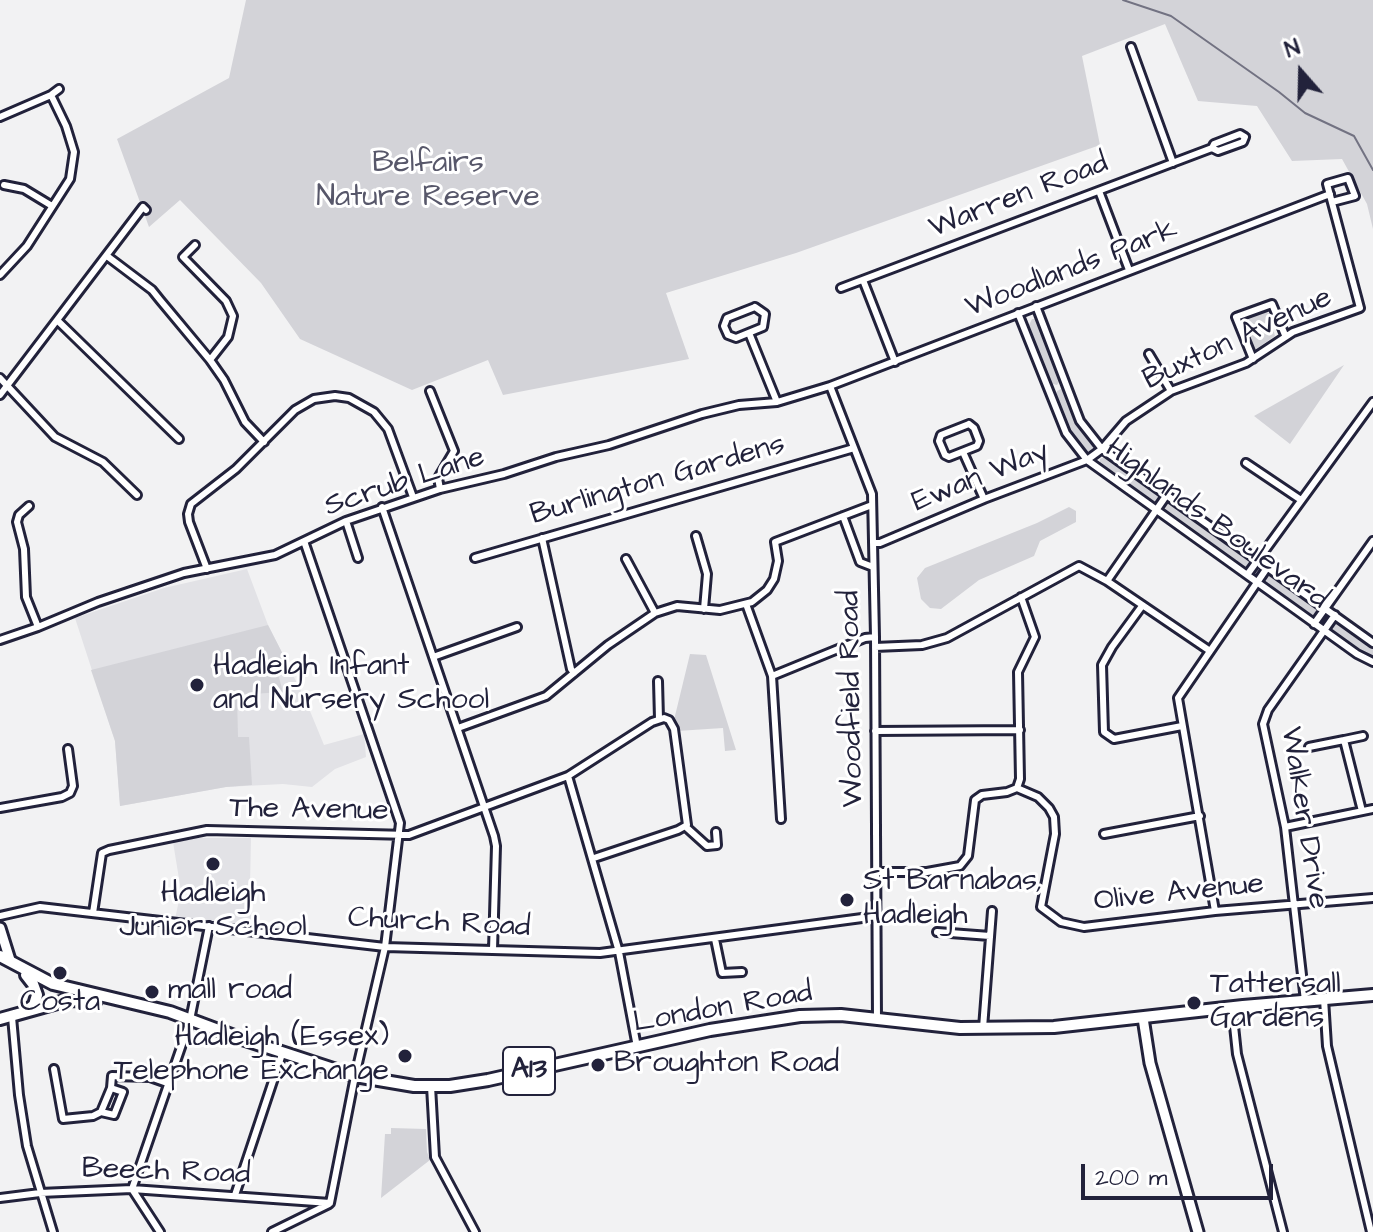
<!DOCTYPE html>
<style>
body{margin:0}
#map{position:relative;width:1373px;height:1232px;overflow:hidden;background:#f2f2f3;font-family:"Architects Daughter",sans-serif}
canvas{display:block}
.north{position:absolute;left:1261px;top:32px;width:80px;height:80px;-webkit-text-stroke:6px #fff;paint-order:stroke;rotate:340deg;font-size:22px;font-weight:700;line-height:32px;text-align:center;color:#22223b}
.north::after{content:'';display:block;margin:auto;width:28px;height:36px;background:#22223b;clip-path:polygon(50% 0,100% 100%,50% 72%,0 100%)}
.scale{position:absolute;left:1081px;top:1164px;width:192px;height:36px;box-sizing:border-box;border:4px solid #22223b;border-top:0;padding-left:10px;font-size:24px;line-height:28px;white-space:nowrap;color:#22223b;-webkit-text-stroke:6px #fff;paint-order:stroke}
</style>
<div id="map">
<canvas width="1373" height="1232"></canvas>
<div class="north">N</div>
<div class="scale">200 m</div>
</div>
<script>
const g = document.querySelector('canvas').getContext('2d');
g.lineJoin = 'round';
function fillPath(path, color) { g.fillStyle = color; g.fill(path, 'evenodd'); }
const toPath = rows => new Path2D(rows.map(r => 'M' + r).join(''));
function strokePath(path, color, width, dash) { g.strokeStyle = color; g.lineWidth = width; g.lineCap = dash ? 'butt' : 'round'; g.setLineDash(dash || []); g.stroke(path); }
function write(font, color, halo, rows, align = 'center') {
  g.font = font + ' "Architects Daughter",sans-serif'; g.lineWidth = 6; g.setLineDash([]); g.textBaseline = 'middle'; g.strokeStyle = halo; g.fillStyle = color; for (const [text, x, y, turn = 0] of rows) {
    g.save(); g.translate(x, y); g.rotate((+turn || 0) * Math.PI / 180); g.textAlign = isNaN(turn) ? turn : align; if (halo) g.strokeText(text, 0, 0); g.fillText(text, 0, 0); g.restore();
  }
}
const built = toPath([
 [247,569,268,625,305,699,324,745,364,734,366,757,335,769,312,787,283,784,226,787,120,806,115,741,75,618,164,588],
 [197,838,251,838,250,886,254,886,250,927,175,919,181,891,173,842]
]);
const green = toPath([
 [246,0,1373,0,1373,229,1367,204,1342,159,1292,161,1257,106,1198,101,1165,24,1082,56,1100,145,796,253,666,293,689,359,503,395,488,360,412,390,300,339,261,283,180,200,149,227,117,139,229,78],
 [1262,310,1269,313,1275,336,1250,353,1239,319],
 [1032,319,1037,319,1040,324,1061,379,1057,385,1049,383,1029,325],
 [1344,365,1290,444,1254,416],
 [1061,389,1066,393,1079,422,1093,444,1093,449,1089,452,1077,443,1066,425,1055,397,1057,391],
 [1106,456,1160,494,1160,501,1151,503,1120,481,1100,465,1100,459],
 [1169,502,1251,559,1252,564,1248,569,1242,568,1166,513,1163,509],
 [1069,507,1076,511,1076,522,1040,541,1034,556,979,580,941,609,930,608,921,599,917,578,925,568,1037,523],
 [1269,574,1273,574,1318,607,1318,615,1310,617,1267,586,1264,579],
 [1336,622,1340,622,1373,645,1373,658,1334,633,1332,629],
 [268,625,291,670,278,674,283,692,237,695,238,737,249,737,252,785,226,787,120,806,115,741,91,670],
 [690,654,706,655,736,750,725,751,723,728,677,731,674,720],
 [391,1128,426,1129,427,1152,430,1160,381,1198,385,1134,391,1134]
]);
const stream = toPath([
 [1123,0,1171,16,1279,92,1305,113,1354,136,1373,170]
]);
const street = toPath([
 [1131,47,1173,163],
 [0,117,51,95,59,89],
 [4,185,24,189,52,206],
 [1099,191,1129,270],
 [195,245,183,257,226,301,233,316,228,337,210,360],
 [107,256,152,290,160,300,210,360,224,380,245,422,264,442],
 [0,275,27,246,70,179,74,152,66,126,51,95],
 [863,280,895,362],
 [841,288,1212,148,1214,144,1240,134,1245,137,1243,142,1218,151,1212,148],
 [1036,306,1080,421,1102,449,1373,643],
 [755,307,765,314,763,327,736,338,728,335,724,326,727,318,755,307],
 [1018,313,1066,433,1087,460,1357,654,1373,662],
 [58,321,179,439],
 [749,333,777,402],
 [1149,354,1171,391],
 [1253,359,1236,317,1272,304,1285,335],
 [0,378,55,437,103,462,137,495],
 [830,386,872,494,875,637,877,1019],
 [430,391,454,451,438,478,440,489],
 [0,395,143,207,146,210],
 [969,424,974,428,979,441,977,446,949,457,945,455,939,441,941,435,969,424],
 [963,452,984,499],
 [1246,463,1301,500],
 [29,506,19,515,17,522,24,549,26,597,38,627],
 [382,507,494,836,496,846,493,950],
 [843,516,860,562,873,567],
 [346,521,358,558],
 [696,536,707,574,704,609],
 [542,538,571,669,574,673],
 [304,541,400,823,385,947,355,1076,330,1203],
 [873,543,880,543,984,499,1087,460,1102,449,1126,421,1171,391,1246,363,1293,332,1360,308,1327,184,1348,178,1355,196,1332,202],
 [475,558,854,448],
 [626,559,655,613],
 [207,569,189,522,188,514,191,504,236,469,295,410,314,399,335,396,349,398,374,412,388,429,413,497],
 [1247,575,1373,402],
 [1107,581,1166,496],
 [746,604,772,676,781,819],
 [1142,606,1112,647,1102,665,1104,732,1114,739,1182,726],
 [1314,624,1373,541],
 [0,640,38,627,98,602,184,573,275,555,346,521,440,489,504,474,556,457,609,445,702,414,739,405,777,402,830,386,1330,194],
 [875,647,922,645,947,638,1079,566,1107,581,1210,651],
 [433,657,517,627],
 [772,676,865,638,875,637],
 [658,681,659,719],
 [458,728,546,696,608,645,655,613,677,606,720,610,752,602,767,590,774,579,778,561,775,542,872,505],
 [875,731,1020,730],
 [1344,740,1363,736],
 [1309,747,1344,740,1362,811],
 [568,776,619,952,637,1047],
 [1017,788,1038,797,1049,808,1054,817,1055,834,1041,907,1061,922,1084,927,1215,911,1373,898],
 [1017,788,1020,779,1018,672,1035,637,1021,597],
 [0,808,62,797,70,793,73,786,68,749],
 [686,827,707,846,717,845,716,832],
 [1285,827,1373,809],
 [1104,834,1200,816],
 [876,872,927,872,960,866,968,856,975,800,982,795,1007,792,1017,788],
 [1215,911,1178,698,1267,568],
 [93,913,102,853,109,850,207,830,409,835,568,776,652,722,664,718,669,720,674,729,687,825,678,830,594,858],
 [0,916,40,907,385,947,600,953,877,916],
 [937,932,990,936],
 [715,939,722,973,742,972],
 [1324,999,1327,1046,1371,1232],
 [1305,1001,1285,827,1263,724,1268,710,1335,615],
 [1232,1007,1237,1054,1283,1232],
 [12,1017,19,1095,27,1146,53,1232],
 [190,1020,209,926],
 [983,1028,992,911],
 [54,1069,63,1119,93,1116,101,1112,111,1088,112,1076,150,1077,167,1083],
 [431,1086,435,1157,475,1232],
 [101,1112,114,1115,123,1092,111,1088],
 [235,1195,283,1051],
 [0,1198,40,1193,132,1189,330,1203],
 [160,1232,132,1189,188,1027,188,1019],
 [272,1232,329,1204]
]);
const secondary = toPath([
 [0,928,10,960],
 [1143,1018,1150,1063,1198,1232]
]);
const primary = toPath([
 [0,956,53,984,170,1012,245,1040,355,1076,414,1086,450,1086,488,1080,710,1030,800,1016,841,1015,960,1028,1054,1027,1243,1006,1373,995],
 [26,975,33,984,37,995,34,1005,29,1009],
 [0,1019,68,1000,96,1001]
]);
const markers = [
 [197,685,8,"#22223b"],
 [213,864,8,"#22223b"],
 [847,900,8,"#22223b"],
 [60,973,8,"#22223b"],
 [152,992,8,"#22223b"],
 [1194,1003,8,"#22223b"],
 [405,1056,8,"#22223b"],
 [598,1065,8,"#22223b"]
];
const shields = [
 [529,1071,52]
];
const shieldNames = [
 ["A13",529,1071]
];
const parkNames = [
 ["Belfairs",428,165],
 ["Nature Reserve",428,199]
];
const streetNames = [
 ["Warren Road",1019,197,-21],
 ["Woodlands Park",1072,270,-21],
 ["Buxton Avenue",1238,340,-25],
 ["Ewan Way",981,478,-22],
 ["Burlington Gardens",658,481,-16],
 ["Scrub Lane",405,483,-18],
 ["Highlands Boulevard",1216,525,36],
 ["Woodfield Road",853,699,-91],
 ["The Avenue",309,811,1],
 ["Walker Drive",1303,818,81],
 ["Olive Avenue",1179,894,-6],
 ["Church Road",439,924,3],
 ["London Road",723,1009,-10],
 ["Beech Road",166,1173,2]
];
const poiNames = [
 ["Hadleigh Infant",213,668],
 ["and Nursery School",213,702],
 ["St Barnabas,",863,883],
 ["Hadleigh",863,917],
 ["Hadleigh",213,895,"center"],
 ["Junior School",213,929,"center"],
 ["Tattersall",1210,986],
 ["Gardens",1210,1020],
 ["mall road",168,992],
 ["Costa",60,1004,"center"],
 ["Hadleigh (Essex)",389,1039,"right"],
 ["Telephone Exchange",389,1073,"right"],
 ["Broughton Road",614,1065]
];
fillPath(built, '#e2e2e6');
fillPath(green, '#d3d3d8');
strokePath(stream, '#727282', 2);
strokePath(street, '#22223b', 12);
strokePath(secondary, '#22223b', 15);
strokePath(primary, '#22223b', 16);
strokePath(street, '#fff', 6);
strokePath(secondary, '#fff', 9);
strokePath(primary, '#fff', 10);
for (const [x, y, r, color] of markers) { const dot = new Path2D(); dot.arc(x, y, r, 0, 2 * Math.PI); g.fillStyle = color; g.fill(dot); strokePath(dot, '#fff', 3); }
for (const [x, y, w] of shields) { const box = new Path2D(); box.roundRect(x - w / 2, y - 24, w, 48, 6); g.fillStyle = '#fff'; g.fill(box); strokePath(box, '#22223b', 2); }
write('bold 28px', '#22223b', null, shieldNames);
write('30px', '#57576a', '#fff', parkNames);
write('30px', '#22223b', '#fff', streetNames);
write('30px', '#22223b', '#fff', poiNames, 'left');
</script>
